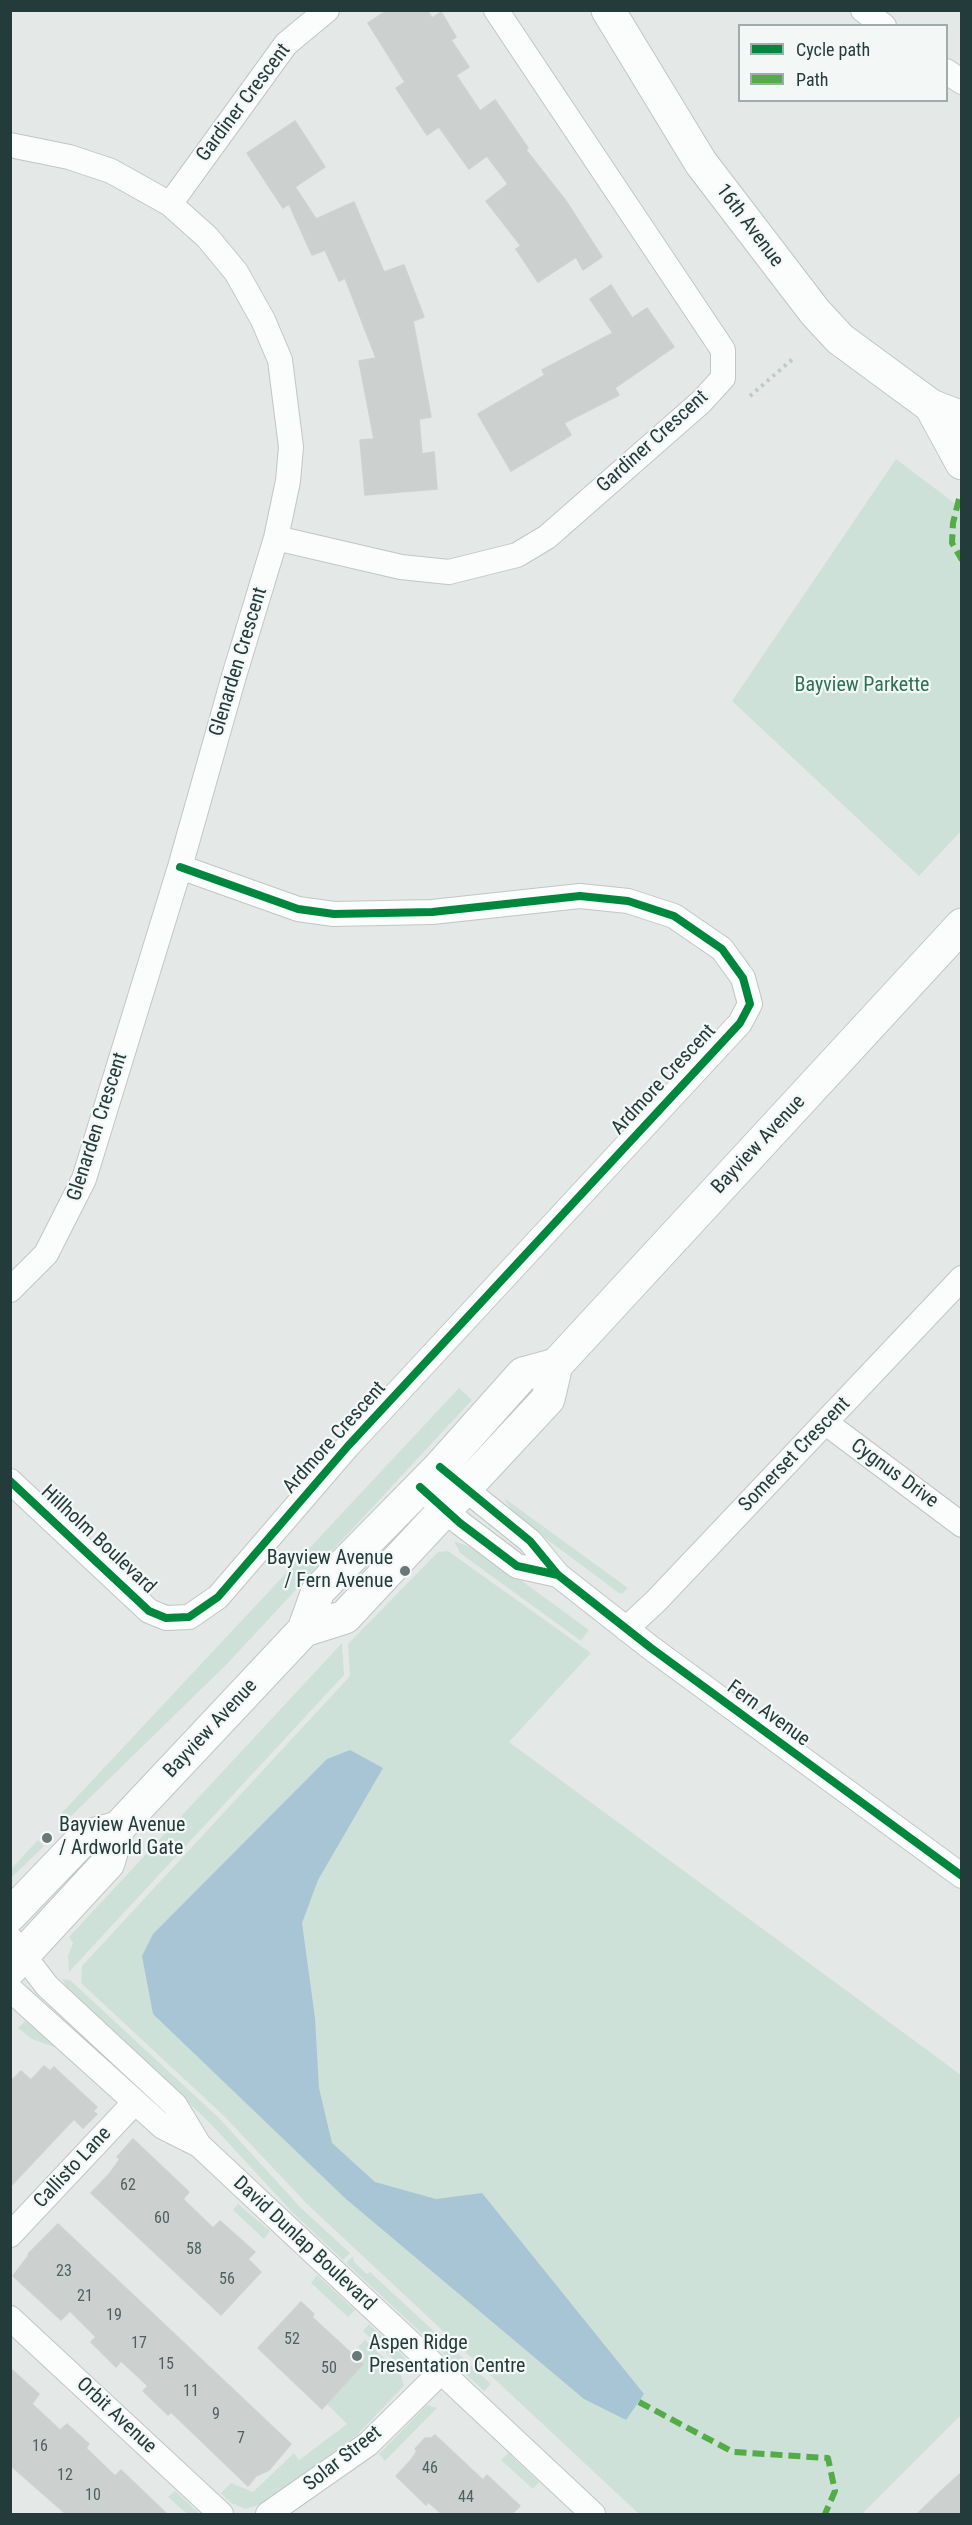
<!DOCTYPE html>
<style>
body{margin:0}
#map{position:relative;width:972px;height:2525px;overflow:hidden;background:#e4e9e8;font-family:"Roboto Condensed",sans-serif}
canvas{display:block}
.frame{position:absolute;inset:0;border:12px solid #233b3a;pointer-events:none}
.legend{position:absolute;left:738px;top:24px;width:210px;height:78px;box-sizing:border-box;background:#f3f8f7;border:2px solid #a0acab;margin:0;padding:8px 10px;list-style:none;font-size:18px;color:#233b3a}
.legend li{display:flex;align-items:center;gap:12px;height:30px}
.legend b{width:30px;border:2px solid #a0acab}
</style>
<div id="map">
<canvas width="972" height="2525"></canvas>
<div class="frame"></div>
<ul class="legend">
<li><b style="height:8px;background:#00873e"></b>Cycle path</li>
<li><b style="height:8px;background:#53ac46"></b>Path</li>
</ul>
</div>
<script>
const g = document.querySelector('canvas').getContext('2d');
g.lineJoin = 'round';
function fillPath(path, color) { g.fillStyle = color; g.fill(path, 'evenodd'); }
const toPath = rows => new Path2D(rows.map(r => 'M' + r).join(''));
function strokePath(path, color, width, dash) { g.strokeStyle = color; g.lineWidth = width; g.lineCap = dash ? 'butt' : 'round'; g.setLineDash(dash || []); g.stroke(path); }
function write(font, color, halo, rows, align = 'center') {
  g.font = font + ' "Roboto Condensed",sans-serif'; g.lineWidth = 4.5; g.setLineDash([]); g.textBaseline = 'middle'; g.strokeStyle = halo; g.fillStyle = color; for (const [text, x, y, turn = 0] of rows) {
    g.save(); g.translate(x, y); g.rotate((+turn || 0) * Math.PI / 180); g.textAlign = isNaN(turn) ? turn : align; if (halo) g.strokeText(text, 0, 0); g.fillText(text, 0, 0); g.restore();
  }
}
const green = toPath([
 [896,459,961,508,961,831,919,876,732,701],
 [459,1388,472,1400,227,1664,65,1822,59,1816],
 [504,1498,628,1588,622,1594,619,1593,522,1521,514,1515],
 [454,1541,481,1551,589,1630,581,1641,460,1553],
 [448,1551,591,1653,509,1742,961,2075,961,2415,862,2514,639,2514,307,2204,225,2117,81,1983,82,1966,350,1676,348,1644,438,1552],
 [342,1643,344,1675,69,1972,68,1956,73,1943,69,1937],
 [38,1840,44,1846,11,1878,11,1869],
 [62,1979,70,1980,219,2118,301,2208,350,2253,343,2260,293,2213,210,2123,68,1989],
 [25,2021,41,2031,112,2095,107,2094,57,2048,32,2039,18,2028],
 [238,2204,270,2231,264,2239,233,2210],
 [353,2256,354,2262,367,2274,370,2272,491,2384,484,2391,346,2263],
 [317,2275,355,2310,348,2317,311,2283],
 [369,2324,403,2356,409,2370,405,2370,363,2331],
 [365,2340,401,2374,404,2386,357,2435,261,2504,246,2509,231,2503,221,2493,231,2483,253,2492,294,2453,299,2460,347,2424,327,2404,363,2364,356,2357,361,2351,358,2347],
 [427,2405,437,2408,385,2461,379,2454],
 [508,2453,539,2482,533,2489,501,2460],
 [175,2491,198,2512,200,2514,187,2514,168,2497]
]);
const water = toPath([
 [350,1750,383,1768,318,1880,302,1923,315,2018,319,2088,332,2143,375,2182,436,2199,482,2193,644,2394,626,2420,584,2399,346,2199,153,2014,142,1956,153,1934,327,1759]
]);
const building = toPath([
 [388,10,427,10,432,18,441,12,456,37,451,40,469,67,456,75,480,111,495,100,528,148,526,150,566,201,602,257,583,270,576,257,538,282,516,249,521,246,486,201,508,184,487,156,469,169,439,127,427,135,396,88,405,82,368,23,388,10],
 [295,121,325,167,295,187,316,219,354,202,384,272,404,265,424,317,413,321,431,417,419,419,422,454,434,452,437,489,365,495,360,440,374,439,359,361,376,358,345,278,339,281,325,250,312,255,289,204,283,208,247,153,295,121],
 [611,285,632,318,647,308,674,347,615,388,619,395,564,423,571,435,511,471,478,414,545,375,542,370,613,333,590,299,611,285],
 [44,2066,50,2071,54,2067,57,2070,97,2107,93,2111,97,2114,83,2128,74,2119,10,2187,10,2082,21,2071,31,2080,44,2066],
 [133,2139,189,2192,183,2199,213,2228,220,2221,255,2252,248,2259,261,2272,221,2315,91,2193,110,2173,120,2159,117,2157,133,2139],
 [58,2224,291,2444,269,2470,256,2476,248,2486,171,2412,168,2415,143,2391,148,2386,121,2361,116,2367,91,2342,96,2337,70,2311,61,2320,13,2276,29,2255,28,2254,58,2224],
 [301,2302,314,2314,312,2317,363,2364,322,2409,258,2348,301,2302],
 [10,2368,39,2394,32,2404,60,2430,67,2424,89,2444,86,2448,115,2476,121,2470,167,2514,66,2514,10,2465,10,2368],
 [435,2435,483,2480,487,2475,520,2506,512,2514,442,2514,428,2502,426,2505,396,2476,411,2460,417,2451,415,2449,425,2438,431,2438,435,2435],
 [962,2472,962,2514,917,2514,942,2490,962,2472]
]);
const path = toPath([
 [750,396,795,357]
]);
const minor = toPath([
 [863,10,884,26],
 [946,71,962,82],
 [10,145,69,157,111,171,170,204,207,237,236,272,263,320,280,360,291,447,288,481,276,538,234,676,180,867,84,1179,46,1254,10,1290],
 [170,204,286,44,327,10],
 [276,538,401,567,449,572,517,555,547,537,701,402,723,378,723,350,496,10],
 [826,1423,962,1525],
 [454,1480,530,1541,558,1575,651,1648,962,1876],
 [10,1481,149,1611,166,1618,189,1617,218,1597,348,1446,740,1023,750,1004,743,978,722,949,674,916,628,901,580,896,432,912,334,914,298,909,180,867],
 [420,1487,460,1523,517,1566,558,1575],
 [626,1629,656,1601,962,1278],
 [10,1938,47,1986,175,2105,199,2145,593,2514],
 [10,1989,163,2127,199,2145],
 [10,2235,135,2102],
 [10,2318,221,2514],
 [268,2514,368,2444,440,2373]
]);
const secondary = toPath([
 [608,10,701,163,815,312,840,339,931,406,962,418],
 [931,406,962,463],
 [304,1630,345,1617,548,1399,556,1365,962,925],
 [10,1915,85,1837,118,1828],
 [10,1969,108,1863,118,1828,304,1630,318,1591,440,1467,523,1374,556,1365]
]);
const quiet = toPath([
 [959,499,953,523,952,543,962,560],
 [639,2402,733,2452,828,2458,835,2491,825,2514]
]);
const cycleway = toPath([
 [440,1467,530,1541,558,1575,651,1648,962,1876],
 [10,1481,149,1611,166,1618,189,1617,218,1597,348,1446,740,1023,750,1004,743,978,722,949,674,916,628,901,580,896,432,912,334,914,298,909,180,867],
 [420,1487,460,1523,517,1566,558,1575]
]);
const markers = [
 [405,1571,6,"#677877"],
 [47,1838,6,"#677877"],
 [357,2356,6,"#677877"]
];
const numberNames = [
 ["62",128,2186],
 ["60",162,2219],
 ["58",194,2250],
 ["23",64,2272],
 ["56",227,2280],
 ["21",85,2297],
 ["19",114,2316],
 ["52",292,2340],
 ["17",139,2344],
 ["15",166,2365],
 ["50",329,2369],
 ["11",191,2392],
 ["9",216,2415],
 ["7",241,2439],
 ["16",40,2447],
 ["46",430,2469],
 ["12",65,2476],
 ["10",93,2496],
 ["44",466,2498]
];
const streetNames = [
 ["Gardiner Crescent",244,103,-53],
 ["16th Avenue",749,226,53],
 ["Gardiner Crescent",653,442,-42],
 ["Glenarden Crescent",239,662,-73],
 ["Ardmore Crescent",664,1080,-47],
 ["Glenarden Crescent",98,1127,-72],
 ["Bayview Avenue",759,1145,-47],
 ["Ardmore Crescent",335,1438,-48],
 ["Somerset Crescent",795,1455,-46],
 ["Cygnus Drive",894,1474,36],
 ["Hillholm Boulevard",98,1540,43],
 ["Fern Avenue",768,1714,36],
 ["Bayview Avenue",211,1729,-47],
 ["Callisto Lane",73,2168,-47],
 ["David Dunlap Boulevard",304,2244,43],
 ["Orbit Avenue",116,2416,43],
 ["Solar Street",343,2459,-38]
];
const parkNames = [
 ["Bayview Parkette",862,686]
];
const poiNames = [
 ["Bayview Avenue",393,1559,"right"],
 ["/ Fern Avenue",393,1582,"right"],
 ["Bayview Avenue",59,1826],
 ["/ Ardworld Gate",59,1849],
 ["Aspen Ridge",369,2344],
 ["Presentation Centre",369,2367]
];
fillPath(green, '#cee1d9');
fillPath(water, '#a8c5d5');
fillPath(building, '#ccd0cf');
strokePath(building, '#cdd2d1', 1.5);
strokePath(minor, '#c1c6c5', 26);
strokePath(secondary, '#c0c6c5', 35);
strokePath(path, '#c1c9c8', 4, [3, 4.5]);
strokePath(minor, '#fbfcfc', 24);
strokePath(secondary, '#fbfcfc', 33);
strokePath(quiet, '#53ac46', 6, [12, 6]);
strokePath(cycleway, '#00873e', 8);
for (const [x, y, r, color] of markers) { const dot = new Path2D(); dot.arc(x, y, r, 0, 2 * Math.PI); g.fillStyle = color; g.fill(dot); strokePath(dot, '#f3f8f7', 2); }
write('16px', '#4e6160', null, numberNames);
write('20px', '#233b3a', '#f3f8f7', streetNames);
write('20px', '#307057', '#f3f8f7', parkNames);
write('20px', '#233b3a', '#f3f8f7', poiNames, 'left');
</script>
